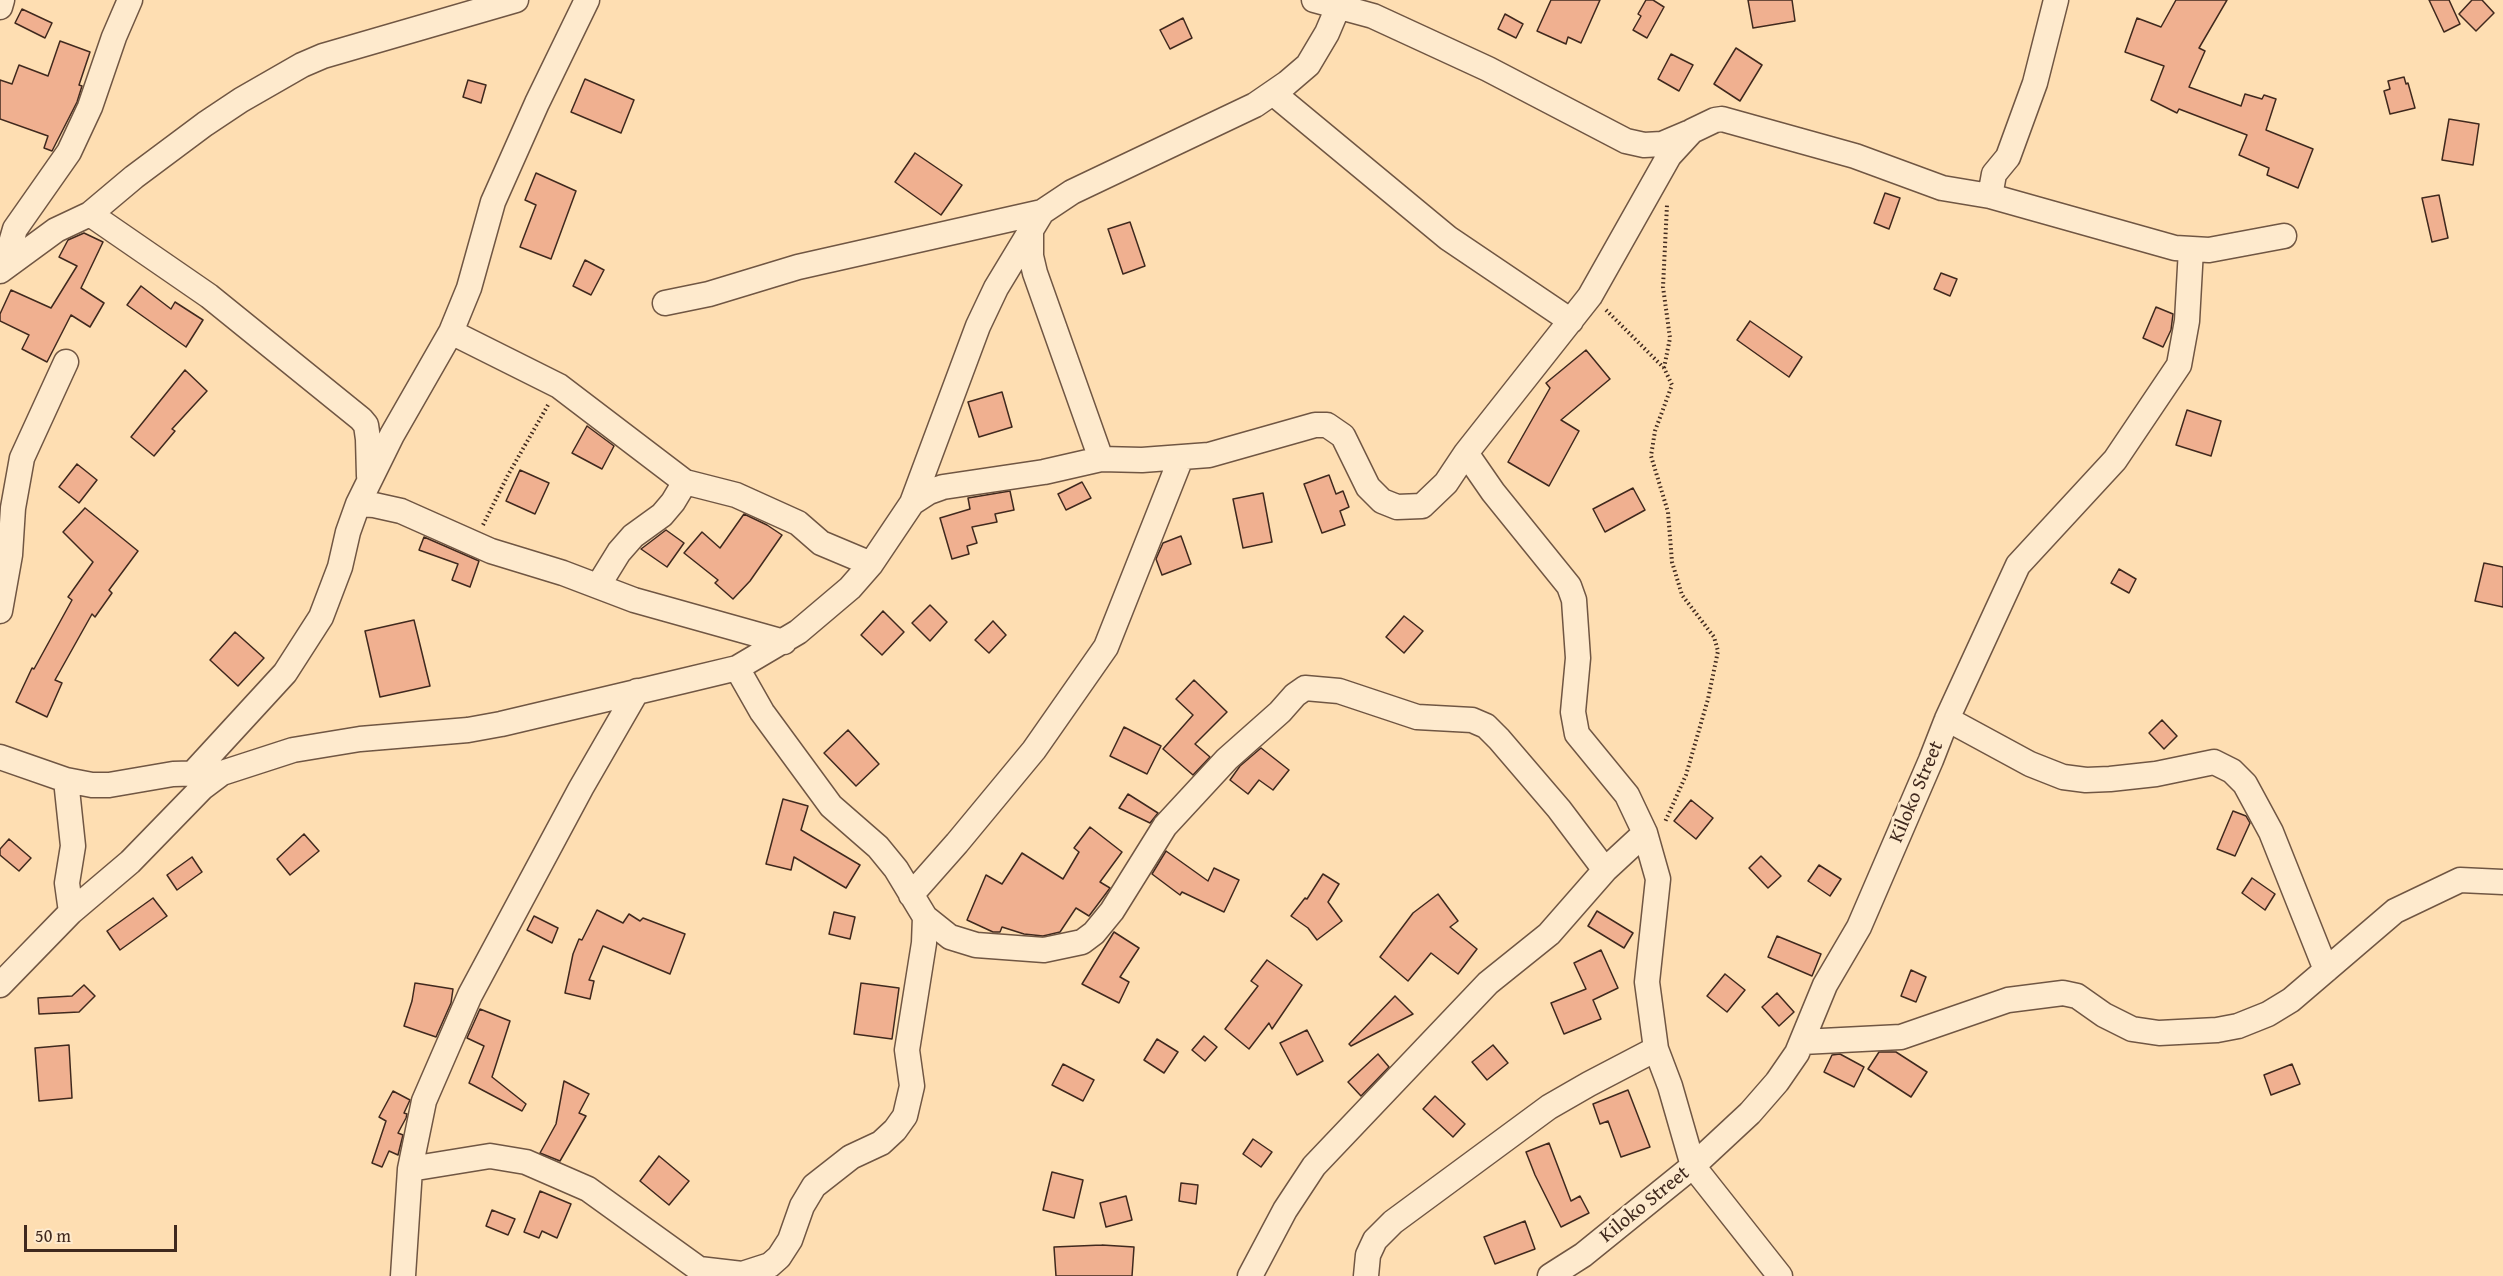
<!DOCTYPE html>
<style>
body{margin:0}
#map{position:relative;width:2503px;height:1276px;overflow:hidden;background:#fedeb2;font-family:"Gentium Book Plus",serif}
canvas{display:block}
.scale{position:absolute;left:24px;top:1225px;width:153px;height:27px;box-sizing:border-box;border:3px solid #40291e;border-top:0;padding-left:8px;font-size:18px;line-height:21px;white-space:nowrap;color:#40291e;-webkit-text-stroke:4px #feeacd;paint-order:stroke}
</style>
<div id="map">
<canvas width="2503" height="1276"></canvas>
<div class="scale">50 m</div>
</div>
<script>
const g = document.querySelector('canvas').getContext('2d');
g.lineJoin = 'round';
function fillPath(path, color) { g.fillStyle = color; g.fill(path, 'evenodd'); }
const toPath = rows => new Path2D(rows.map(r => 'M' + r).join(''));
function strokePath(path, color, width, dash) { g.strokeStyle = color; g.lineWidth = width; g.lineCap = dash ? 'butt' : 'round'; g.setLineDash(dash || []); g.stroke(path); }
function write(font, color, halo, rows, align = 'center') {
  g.font = font + ' "Gentium Book Plus",serif'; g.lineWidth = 6; g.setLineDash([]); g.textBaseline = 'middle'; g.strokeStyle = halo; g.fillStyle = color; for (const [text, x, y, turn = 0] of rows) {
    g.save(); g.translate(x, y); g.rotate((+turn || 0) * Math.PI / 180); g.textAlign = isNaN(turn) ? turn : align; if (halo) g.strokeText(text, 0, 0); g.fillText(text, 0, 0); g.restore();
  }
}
const building = toPath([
 [1551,0,1600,0,1581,43,1568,37,1566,44,1537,31,1551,0],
 [1646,0,1653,0,1664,7,1647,38,1633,30,1641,16,1638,14,1646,0],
 [1748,0,1792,0,1795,21,1753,28,1748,0],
 [2176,0,2227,0,2199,48,2205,51,2189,87,2241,106,2245,94,2262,99,2264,95,2276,99,2266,130,2313,149,2298,188,2267,175,2269,168,2239,155,2247,135,2179,109,2177,113,2151,100,2164,66,2125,52,2137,18,2161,27,2176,0],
 [2429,0,2449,0,2460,24,2444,32,2429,0],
 [2472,0,2482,0,2494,13,2476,31,2459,14,2472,0],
 [22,9,52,23,45,38,15,23,22,9],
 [1505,14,1523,24,1516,38,1498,29,1505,14],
 [1183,18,1192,38,1170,49,1160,30,1183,18],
 [60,41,90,52,79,85,82,86,77,102,52,151,44,148,48,136,0,119,0,80,12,84,19,65,48,76,60,41],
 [1736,48,1762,65,1740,101,1714,84,1736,48],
 [1671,54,1693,65,1679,91,1658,79,1671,54],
 [2404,77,2406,84,2408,83,2415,108,2390,114,2384,91,2390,89,2388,81,2404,77],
 [585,79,634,100,621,133,571,112,585,79],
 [468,80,486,85,481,103,463,97,468,80],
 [2449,119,2479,124,2473,165,2442,160,2449,119],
 [915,153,962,185,941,215,895,182,915,153],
 [536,173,576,191,551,259,520,247,536,205,525,200,536,173],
 [1885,193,1900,198,1889,229,1874,223,1885,193],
 [2439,195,2448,238,2432,242,2422,198,2439,195],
 [1130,222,1145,266,1123,274,1108,229,1130,222],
 [84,233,103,242,81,288,104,303,90,327,71,315,47,362,22,349,29,335,0,321,0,314,11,290,51,308,77,266,59,257,68,240,84,233],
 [585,260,604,270,591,295,573,286,585,260],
 [1941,273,1957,279,1950,296,1934,289,1941,273],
 [141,286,171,309,175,302,203,320,186,347,127,305,141,286],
 [2156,307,2173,314,2171,330,2163,347,2143,338,2156,307],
 [1750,321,1802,357,1789,377,1737,340,1750,321],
 [1586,350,1610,379,1561,420,1579,431,1549,486,1508,462,1550,388,1546,383,1586,350],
 [185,370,207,391,172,429,175,431,154,456,131,437,185,370],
 [1002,392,1012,427,979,437,968,402,1002,392],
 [2187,410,2221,421,2211,456,2176,445,2187,410],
 [587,426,614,446,602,469,572,453,587,426],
 [77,464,97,480,79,503,59,487,77,464],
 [520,470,549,483,535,514,506,501,520,470],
 [1329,475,1336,494,1343,491,1349,507,1340,511,1345,525,1322,533,1304,484,1329,475],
 [1082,482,1091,498,1066,510,1058,494,1082,482],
 [1633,488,1645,510,1605,532,1593,509,1633,488],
 [1010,491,1014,510,995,514,997,522,972,527,977,543,967,546,969,554,952,559,940,518,970,509,968,498,1010,491],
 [1263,493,1272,542,1243,548,1233,499,1263,493],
 [85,508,138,551,109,590,112,593,95,617,92,614,55,680,62,683,47,717,16,702,32,668,34,669,72,600,68,597,93,562,63,532,85,508],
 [744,514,767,525,782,535,750,581,733,599,715,583,718,580,684,553,702,532,720,548,744,514],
 [666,530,684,543,667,567,641,549,666,530],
 [1181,536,1191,564,1162,575,1156,559,1163,543,1181,536],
 [424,537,479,561,470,587,452,580,458,564,419,550,424,537],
 [2484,563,2503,567,2503,607,2475,601,2484,563],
 [2119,569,2136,579,2129,593,2111,583,2119,569],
 [930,605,947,622,930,641,912,623,930,605],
 [883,611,904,632,882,655,861,635,883,611],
 [1404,616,1423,631,1404,653,1386,637,1404,616],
 [414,620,430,686,380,697,365,631,414,620],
 [993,621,1006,635,989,653,975,640,993,621],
 [235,632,264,658,238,686,210,660,235,632],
 [1194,680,1227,712,1195,744,1210,757,1193,775,1163,749,1193,715,1176,699,1194,680],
 [2162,720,2177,736,2164,749,2149,733,2162,720],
 [1124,727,1161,746,1147,774,1110,756,1124,727],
 [848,730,879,764,856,786,824,753,848,730],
 [1261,748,1289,770,1273,790,1259,780,1248,794,1230,780,1240,766,1261,748],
 [1128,794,1158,813,1150,823,1119,808,1128,794],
 [783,799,808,806,801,830,860,865,846,888,794,857,791,870,766,864,783,799],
 [1691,800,1713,818,1696,839,1674,821,1691,800],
 [2233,811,2246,816,2250,823,2235,856,2217,849,2233,811],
 [1090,827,1122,852,1100,882,1110,888,1089,916,1076,908,1060,932,1043,936,1024,934,1002,927,1000,932,993,932,967,920,986,875,1002,884,1022,853,1063,879,1079,852,1074,848,1090,827],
 [304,834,319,851,290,875,277,859,304,834],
 [9,839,31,858,19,871,0,855,0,849,9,839],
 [1166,851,1208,881,1214,868,1239,880,1224,912,1182,892,1180,895,1152,874,1166,851],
 [1761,856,1781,876,1768,888,1749,868,1761,856],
 [192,857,202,872,177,890,167,875,192,857],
 [1819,865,1841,879,1830,896,1808,881,1819,865],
 [1323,874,1339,884,1328,902,1342,921,1317,940,1308,928,1291,916,1305,898,1307,899,1323,874],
 [2252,878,2275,894,2265,910,2242,893,2252,878],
 [1438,894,1458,921,1450,927,1477,949,1458,974,1431,953,1408,981,1380,957,1413,913,1438,894],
 [153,898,167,916,120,950,107,931,153,898],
 [597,910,623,923,629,914,640,921,643,918,685,934,670,974,603,946,589,980,594,981,590,999,565,993,573,954,579,939,582,940,597,910],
 [1597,911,1633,933,1624,948,1588,926,1597,911],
 [834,912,855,917,850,939,829,934,834,912],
 [534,916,558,928,552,943,527,930,534,916],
 [1114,932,1139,948,1120,977,1129,982,1119,1003,1082,984,1114,932],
 [1777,936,1821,954,1812,976,1768,957,1777,936],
 [1601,950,1618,988,1593,1000,1601,1019,1564,1034,1551,1003,1586,989,1574,963,1601,950],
 [1267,960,1302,985,1272,1029,1269,1023,1249,1049,1225,1029,1258,986,1251,981,1267,960],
 [1911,970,1926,977,1916,1002,1901,996,1911,970],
 [1725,974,1745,990,1727,1012,1707,996,1725,974],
 [415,983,453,989,451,1003,436,1037,404,1026,412,1001,415,983],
 [861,983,899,988,892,1039,854,1034,861,983],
 [84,985,95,996,79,1012,39,1014,38,998,72,996,84,985],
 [1777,993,1794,1012,1779,1026,1762,1007,1777,993],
 [1395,996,1413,1014,1351,1046,1349,1044,1395,996],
 [480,1009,510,1021,492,1077,526,1104,522,1111,469,1083,484,1046,467,1038,480,1009],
 [1307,1030,1323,1061,1297,1075,1280,1043,1307,1030],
 [1204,1036,1217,1047,1205,1061,1192,1050,1204,1036],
 [1157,1039,1178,1052,1164,1073,1144,1060,1157,1039],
 [69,1045,72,1098,39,1101,35,1048,69,1045],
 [1493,1045,1508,1063,1487,1080,1472,1062,1493,1045],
 [1879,1052,1896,1052,1927,1072,1911,1097,1868,1069,1879,1052],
 [1378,1054,1389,1067,1361,1096,1348,1082,1378,1054],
 [1840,1054,1864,1067,1854,1087,1824,1072,1832,1055,1840,1054],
 [1063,1064,1094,1080,1083,1101,1052,1085,1063,1064],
 [2292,1064,2300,1084,2271,1095,2264,1075,2292,1064],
 [564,1081,589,1094,579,1113,586,1116,560,1161,540,1153,556,1124,564,1081],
 [1628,1090,1650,1147,1621,1157,1608,1121,1600,1124,1593,1104,1628,1090],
 [393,1091,410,1100,404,1113,407,1114,406,1118,398,1133,403,1135,398,1155,389,1151,382,1167,372,1163,386,1121,379,1117,393,1091],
 [1435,1096,1465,1124,1453,1137,1423,1109,1435,1096],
 [1253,1139,1272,1152,1261,1167,1243,1154,1253,1139],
 [1549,1143,1571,1201,1580,1196,1589,1213,1561,1227,1535,1175,1526,1152,1549,1143],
 [659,1156,689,1181,669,1205,640,1181,659,1156],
 [1052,1172,1083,1180,1074,1218,1043,1210,1052,1172],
 [1181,1183,1198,1185,1196,1204,1179,1201,1181,1183],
 [540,1191,571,1204,557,1238,542,1231,539,1238,524,1232,540,1191],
 [1126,1196,1132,1220,1106,1227,1100,1203,1126,1196],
 [492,1210,515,1219,508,1235,486,1226,492,1210],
 [1525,1221,1535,1249,1495,1264,1484,1237,1525,1221],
 [1102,1245,1134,1247,1132,1276,1056,1276,1054,1247,1102,1245]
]);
const path = toPath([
 [1606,310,1664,368,1672,385,1655,431,1651,456,1668,512,1672,562,1682,595,1714,637,1718,651,1708,699,1686,775,1665,822],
 [1664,368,1670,338,1663,287,1667,205],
 [483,525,508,475,548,405]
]);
const minor = toPath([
 [1314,0,1373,16,1488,69,1626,141,1644,145,1662,144,1688,133],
 [0,7,2,0],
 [1273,93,1448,238,1571,321],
 [1990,196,1994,174,2008,157,2035,83,2056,0],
 [90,214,209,296,361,419,366,425,368,439,369,476],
 [1031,229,1031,256,1035,273,1101,459],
 [4,267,15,229,69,152,90,107,114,37,130,0],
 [0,271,56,230,90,214,134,177,205,124,241,100,302,65,323,56,516,0],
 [665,303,709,294,798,267,1042,212],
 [451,332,559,386,685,482,736,495,798,523,821,543,871,564],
 [1466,453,1493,492,1569,586,1574,600,1578,658,1573,712,1577,734,1627,795,1645,833,1658,879,1647,982,1656,1049,1670,1086,1693,1166,1780,1276],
 [912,503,929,492,943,487,1044,472,1101,459,1142,460,1209,455,1315,425,1327,425,1343,436,1368,487,1382,501,1397,507,1422,506,1446,483,1466,453,1590,296,1669,156,1692,131,1715,120,1722,119,1855,156,1942,188,1990,196,2175,248,2209,250,2284,236],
 [358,504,374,505,401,511,491,551,563,573,634,600,784,642],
 [598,586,619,552,633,536,662,515,673,502,685,482],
 [0,611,10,555,13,508,22,458,66,362],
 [1947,719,2030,764,2063,777,2086,780,2110,779,2156,774,2214,762,2232,771,2245,784,2271,832,2326,970],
 [0,757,66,780,92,785,109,785,173,774,210,773],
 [194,772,285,673,321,617,340,567,348,532,358,504,392,435,451,332,469,288,493,202,537,103,587,0],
 [66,780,73,846,67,883,71,912],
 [911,895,957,843,1034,750,1106,647,1181,458],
 [925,917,950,937,976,945,1044,950,1082,942,1094,933,1112,911,1165,826,1227,759,1280,712,1295,695,1305,688,1339,691,1417,717,1472,720,1486,726,1499,739,1559,809,1605,870],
 [0,985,71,912,130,862,202,788,222,773,293,750,360,739,468,730,501,724,683,681,737,668,798,632,850,588,871,564,912,503,978,326,996,288,1042,212,1072,192,1255,105,1287,83,1308,65,1327,33,1341,0],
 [1802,1042,1901,1037,2008,1000,2063,993,2077,996,2104,1015,2132,1029,2159,1033,2217,1030,2238,1026,2268,1014,2291,1000,2395,911,2460,880,2503,882],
 [410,1169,490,1156,526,1162,588,1189,699,1269,704,1276],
 [699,1269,742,1274,770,1265,779,1257,790,1240,802,1206,814,1186,851,1157,881,1143,895,1130,905,1116,912,1086,907,1050,924,943,925,917,896,869,878,847,831,806,762,712,737,668],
 [403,1276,410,1169,424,1101,470,995,581,788,637,691],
 [1250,1276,1285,1210,1314,1166,1488,983,1549,934,1605,870,1645,833],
 [1366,1276,1368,1255,1375,1240,1393,1222,1549,1107,1589,1084,1656,1049],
 [1550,1276,1583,1255,1693,1166,1750,1113,1777,1082,1797,1053,1825,985,1859,927,1931,760,1947,719,2018,565,2115,460,2179,365,2187,321,2191,249]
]);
const streetNames = [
 ["Kiloko Street",1917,792,-67],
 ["Kiloko Street",1645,1205,-39]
];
fillPath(building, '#f0b090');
strokePath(building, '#40291e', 1.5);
strokePath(minor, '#705643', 27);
strokePath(path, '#40291e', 4, [1.5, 3]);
strokePath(minor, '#feeacd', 24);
write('20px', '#40291e', '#feeacd', streetNames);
</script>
